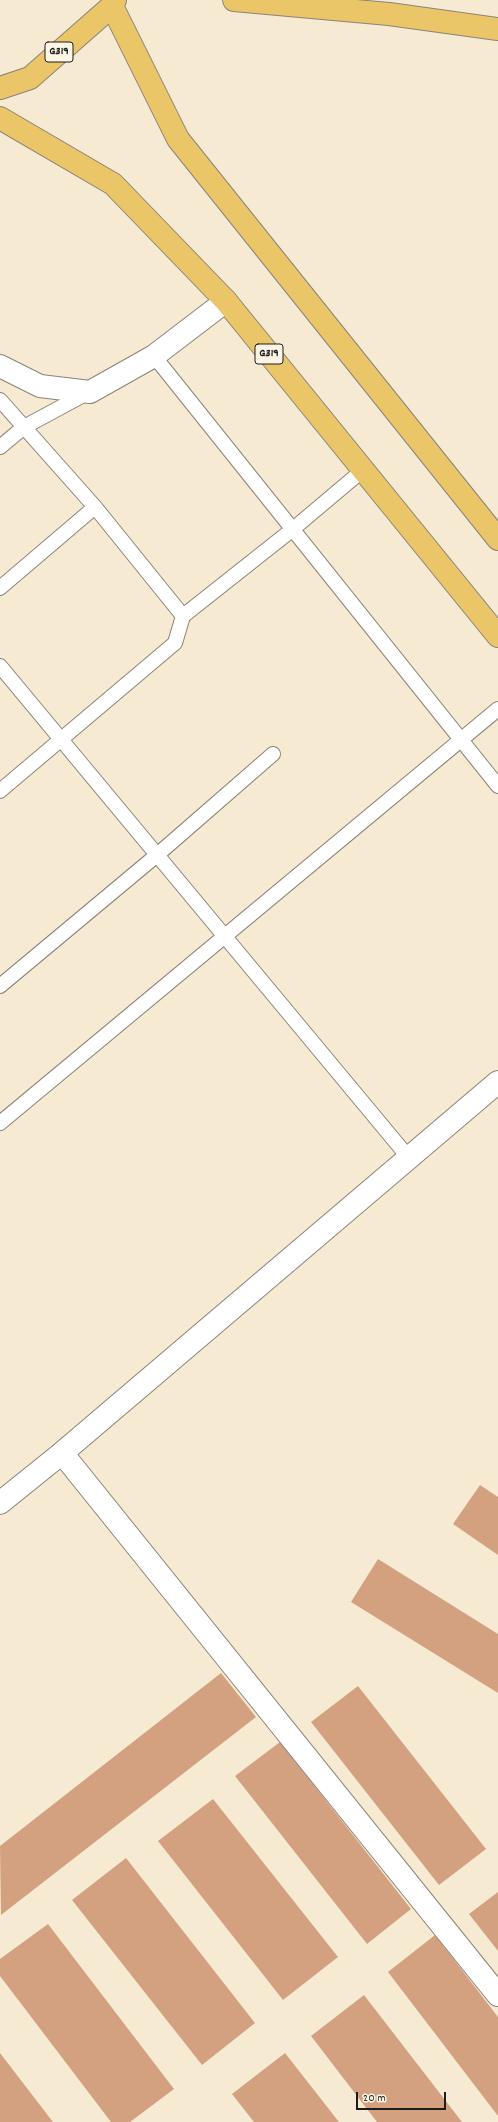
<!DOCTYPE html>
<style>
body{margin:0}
#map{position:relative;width:498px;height:2122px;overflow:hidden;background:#f7ead3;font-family:Dekko,sans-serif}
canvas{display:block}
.scale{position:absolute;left:356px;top:2092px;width:90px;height:18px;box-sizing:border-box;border:2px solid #1c1c1c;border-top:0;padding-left:5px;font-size:12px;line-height:14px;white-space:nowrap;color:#1c1c1c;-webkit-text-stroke:3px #fcf5e5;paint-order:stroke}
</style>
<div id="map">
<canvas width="498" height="2122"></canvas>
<div class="scale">20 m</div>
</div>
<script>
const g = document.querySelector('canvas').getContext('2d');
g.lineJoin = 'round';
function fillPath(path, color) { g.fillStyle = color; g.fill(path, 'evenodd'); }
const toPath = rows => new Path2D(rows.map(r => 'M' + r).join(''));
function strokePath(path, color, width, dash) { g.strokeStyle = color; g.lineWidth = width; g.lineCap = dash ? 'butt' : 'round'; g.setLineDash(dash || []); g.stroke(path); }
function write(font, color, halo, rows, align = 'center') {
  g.font = font + ' Dekko,sans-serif'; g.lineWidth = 4; g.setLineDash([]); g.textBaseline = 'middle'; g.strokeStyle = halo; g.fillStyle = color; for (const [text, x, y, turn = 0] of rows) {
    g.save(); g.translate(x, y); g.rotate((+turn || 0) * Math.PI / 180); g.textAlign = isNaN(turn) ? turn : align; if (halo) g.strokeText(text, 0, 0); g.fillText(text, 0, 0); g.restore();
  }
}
const building = toPath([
 [480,1485,498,1497,498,1555,453,1524],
 [378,1559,498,1634,498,1693,351,1602],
 [221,1673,256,1717,1,1915,0,1846],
 [358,1686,486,1849,439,1885,311,1722],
 [280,1742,411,1909,367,1944,235,1776],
 [213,1799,338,1957,283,2000,158,1841],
 [126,1858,255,2023,202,2065,72,1900],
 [498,1892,498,1951,469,1914],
 [48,1924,174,2089,130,2122,111,2122,0,1976,0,1959],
 [435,1935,498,2017,498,2116,388,1972],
 [364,1995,462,2122,377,2122,311,2036],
 [0,2053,53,2122,0,2122],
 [285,2053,339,2122,254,2122,232,2094]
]);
const service = toPath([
 [154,356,498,786],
 [0,400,95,507,183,616,175,643,0,791],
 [0,447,24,427,89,392],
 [0,588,95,507],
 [183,616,293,529,363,470],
 [0,666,409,1158],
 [0,986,157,855,273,754],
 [0,1123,498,709]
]);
const minor = toPath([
 [62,1453,498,1995]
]);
const tertiary = toPath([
 [0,366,40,386,90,392,154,356,226,301],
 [0,1503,62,1453,498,1082]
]);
const primary = toPath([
 [234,0,389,14,498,29],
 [112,6,178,139,498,539],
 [0,88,30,78,112,6,115,0],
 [0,118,113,184,226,301,498,636]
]);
const shields = [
 [59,52,28],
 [269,354,28]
];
const shieldNames = [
 ["G319",59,52],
 ["G319",269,354]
];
fillPath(building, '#d4a180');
strokePath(service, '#8a8378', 16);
strokePath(minor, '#8a8378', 24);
strokePath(tertiary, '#8a8378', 24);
strokePath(primary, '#8a8378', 24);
strokePath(service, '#fff', 14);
strokePath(minor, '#fff', 22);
strokePath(tertiary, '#fff', 22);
strokePath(primary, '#eac669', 22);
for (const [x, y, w] of shields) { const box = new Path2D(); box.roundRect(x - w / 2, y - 10, w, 20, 3); g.fillStyle = '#fcf5e5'; g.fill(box); strokePath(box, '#1c1c1c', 1); }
write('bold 12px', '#1c1c1c', null, shieldNames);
</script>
